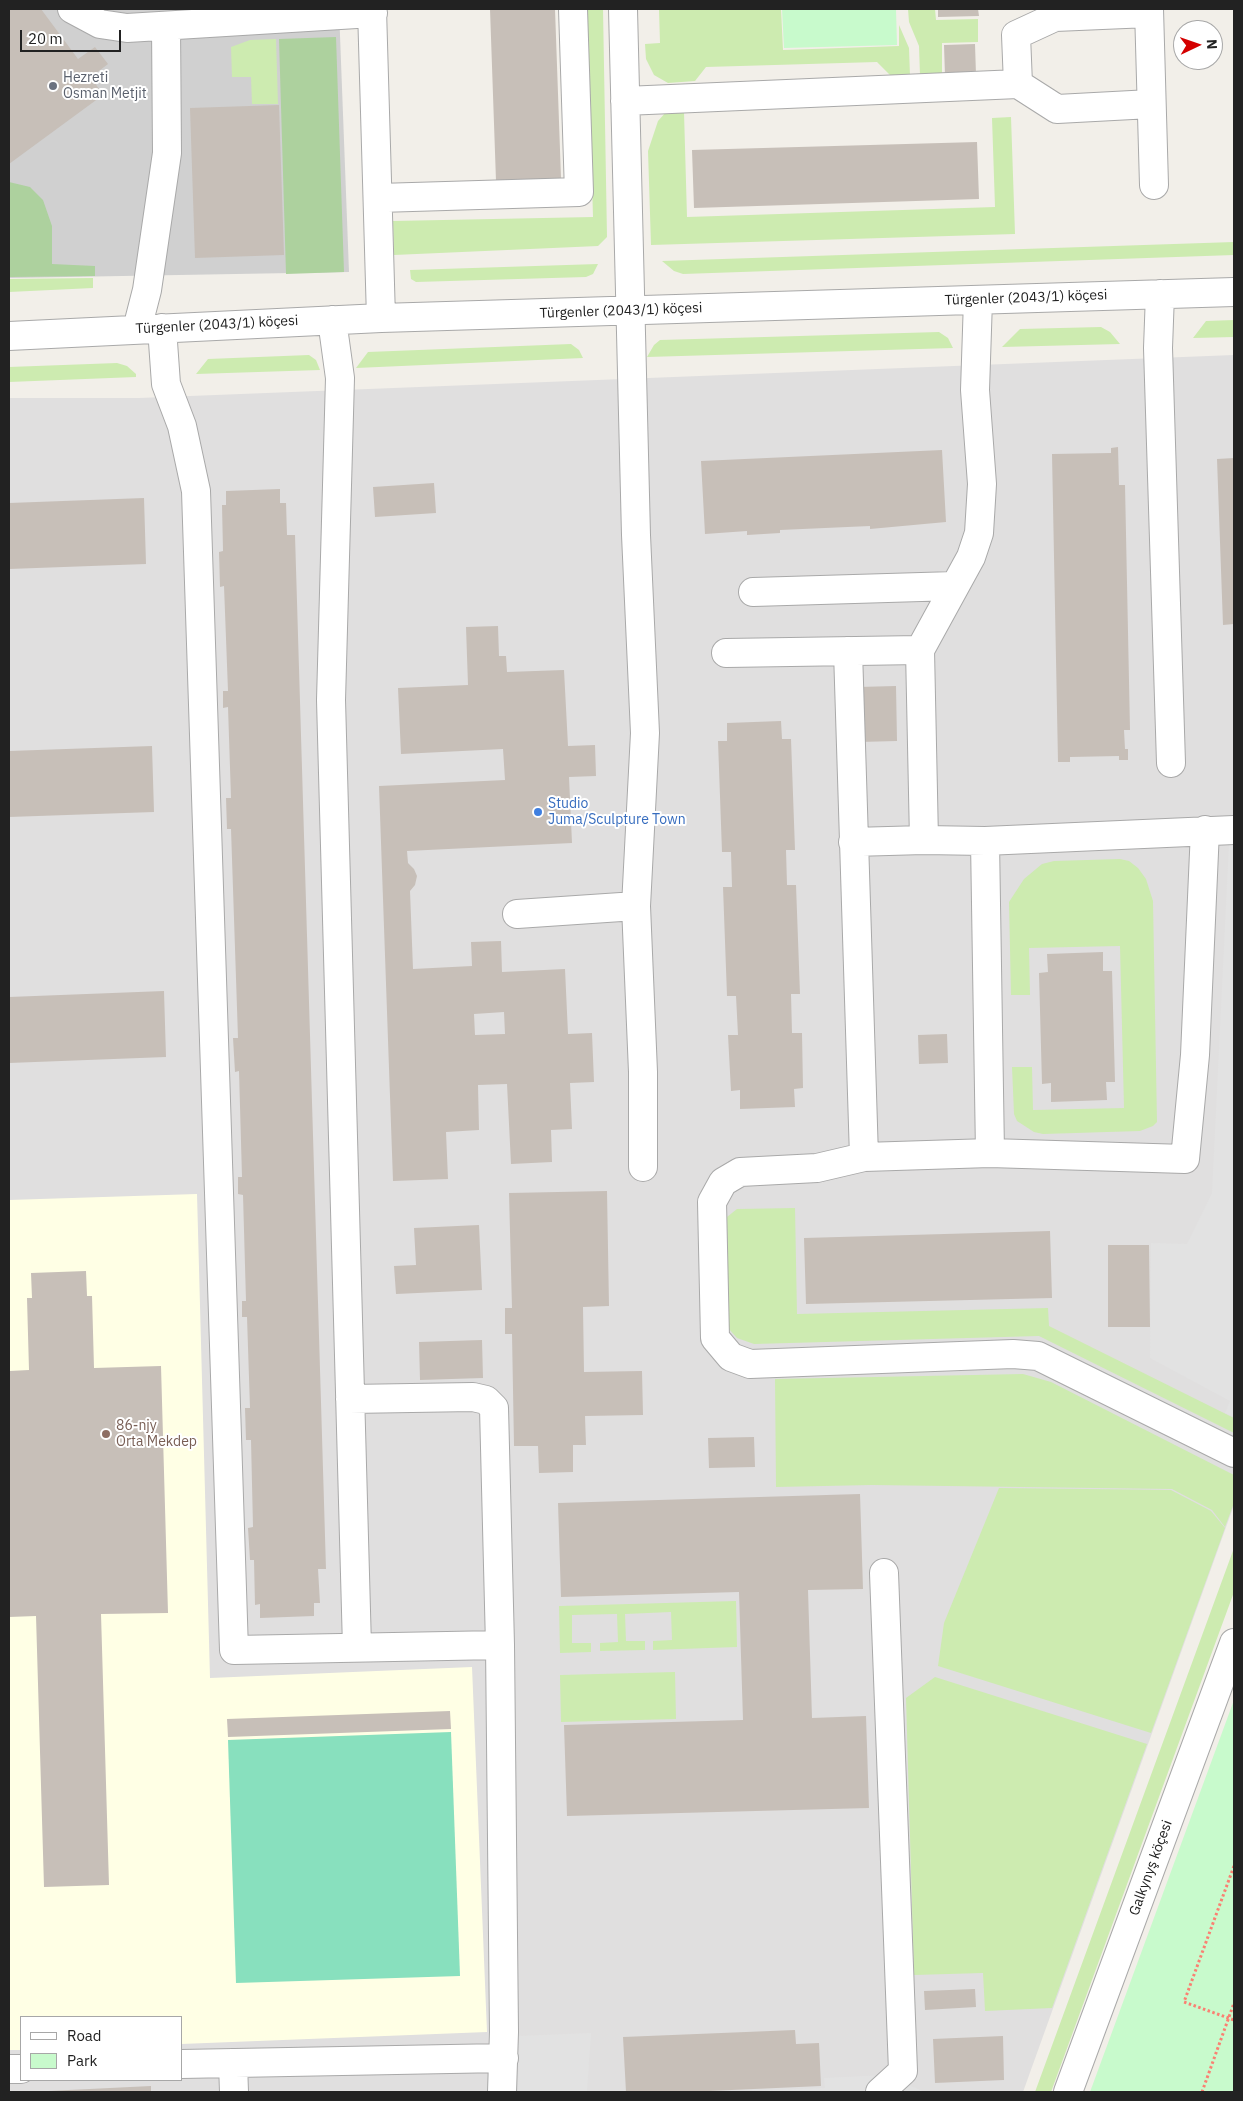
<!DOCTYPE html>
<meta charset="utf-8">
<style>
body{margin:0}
#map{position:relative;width:1243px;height:2101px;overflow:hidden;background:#f2efe9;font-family:"IBM Plex Sans",sans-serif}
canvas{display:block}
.frame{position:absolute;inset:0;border:10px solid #222;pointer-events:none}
.legend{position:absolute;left:20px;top:2016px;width:162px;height:65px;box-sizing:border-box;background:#fff;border:1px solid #a7a7a7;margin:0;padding:6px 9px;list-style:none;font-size:15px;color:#222}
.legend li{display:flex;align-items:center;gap:10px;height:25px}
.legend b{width:25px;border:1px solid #a7a7a7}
.north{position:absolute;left:1173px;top:20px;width:50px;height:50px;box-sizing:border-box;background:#fff;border:1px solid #a7a7a7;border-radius:50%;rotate:87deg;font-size:14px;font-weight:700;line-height:20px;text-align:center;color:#222}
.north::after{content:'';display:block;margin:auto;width:18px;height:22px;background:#d40000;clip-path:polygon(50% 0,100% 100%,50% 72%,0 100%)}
.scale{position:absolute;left:20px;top:30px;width:101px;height:22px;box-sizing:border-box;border:2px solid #222;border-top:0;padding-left:6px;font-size:15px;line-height:18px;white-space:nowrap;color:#222;-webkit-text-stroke:4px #fff;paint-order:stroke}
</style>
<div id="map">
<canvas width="1243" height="2101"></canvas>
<div class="frame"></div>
<ul class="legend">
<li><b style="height:6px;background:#fff"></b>Road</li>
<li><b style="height:14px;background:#c8facc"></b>Park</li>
</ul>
<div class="north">N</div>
<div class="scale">20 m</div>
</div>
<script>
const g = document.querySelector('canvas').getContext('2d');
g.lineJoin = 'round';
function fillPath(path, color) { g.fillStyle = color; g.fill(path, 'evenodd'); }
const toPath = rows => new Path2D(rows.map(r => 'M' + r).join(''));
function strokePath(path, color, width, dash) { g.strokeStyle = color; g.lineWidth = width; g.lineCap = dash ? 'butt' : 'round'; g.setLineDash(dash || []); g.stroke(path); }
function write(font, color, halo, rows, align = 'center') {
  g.font = font + ' "IBM Plex Sans",sans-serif'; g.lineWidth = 4; g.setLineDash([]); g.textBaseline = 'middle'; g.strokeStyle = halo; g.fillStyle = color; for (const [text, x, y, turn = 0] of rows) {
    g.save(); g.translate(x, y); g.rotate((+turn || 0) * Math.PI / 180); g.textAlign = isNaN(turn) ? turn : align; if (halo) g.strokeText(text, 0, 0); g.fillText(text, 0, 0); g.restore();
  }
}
const residential = toPath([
 [1234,355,1234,1505,1023,2092,9,2092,9,398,139,398],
 [21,2017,181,2017,181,2080,21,2080]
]);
const education = toPath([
 [197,1194,210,1678,472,1667,487,2032,181,2044,181,2017,21,2017,21,2050,9,2050,9,1200]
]);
const religious = toPath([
 [9,9,339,9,349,272,9,278]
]);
const grass = toPath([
 [587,9,603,9,607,237,598,246,394,255,393,221,593,217],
 [659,9,781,9,783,50,899,46,899,25,909,48,910,76,891,76,877,62,706,67,695,81,668,83,654,75,646,59,645,44,660,43],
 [908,9,935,9,936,20,978,19,978,42,942,43,942,75,920,75,919,46,909,22],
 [276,39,278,104,252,104,251,77,232,77,231,47,250,40],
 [666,112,684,112,687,217,995,207,992,118,1011,117,1015,234,651,245,648,151,658,121],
 [1234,242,1234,255,683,274,674,271,662,261],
 [598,264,593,274,586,277,416,282,411,279,410,270],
 [93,278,93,288,9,292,9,279],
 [1234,320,1234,337,1193,338,1206,321],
 [1101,327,1110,332,1120,344,1002,347,1020,329],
 [939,332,948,338,953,348,647,357,654,345,660,340],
 [571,344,579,350,583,358,356,368,368,352],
 [309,355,316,360,320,370,196,374,208,359],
 [117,363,127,366,136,374,136,377,9,382,9,367],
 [1120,859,1129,861,1138,868,1146,879,1153,901,1157,1122,1153,1126,1140,1131,1043,1134,1034,1132,1017,1121,1014,1114,1012,1067,1032,1067,1033,1110,1124,1108,1120,946,1029,948,1030,995,1011,995,1009,902,1024,879,1042,864,1054,861],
 [795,1208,797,1314,1048,1308,1049,1326,1234,1418,1234,1433,1039,1336,754,1344,737,1338,729,1329,727,1217,737,1209],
 [1023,1374,1051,1382,1234,1475,1234,1503,1225,1527,1212,1510,1172,1489,872,1485,776,1487,775,1379],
 [999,1488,1171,1490,1211,1511,1225,1528,1151,1733,938,1666,944,1623],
 [1234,1548,1234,1592,1051,2092,1035,2092],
 [736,1601,737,1647,653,1650,653,1641,672,1640,671,1612,625,1614,626,1641,645,1641,645,1650,600,1651,600,1643,618,1642,617,1614,572,1615,572,1643,591,1643,591,1652,560,1653,559,1606],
 [675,1672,676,1719,561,1722,560,1675],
 [935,1677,1147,1744,1052,2008,985,2011,983,1973,914,1975,906,1698]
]);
const forest = toPath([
 [336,37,344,272,286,274,279,39],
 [9,182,30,187,43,200,52,226,52,264,95,266,95,276,9,277]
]);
const park = toPath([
 [782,9,896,9,897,45,784,48],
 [1234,1700,1234,2092,1090,2092]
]);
const pitch = toPath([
 [451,1732,460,1976,236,1983,228,1740]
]);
const parking = toPath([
 [1229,843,1234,843,1234,1417,1225,1413,1230,1401,1150,1358,1151,1243,1187,1244,1212,1193],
 [591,2033,587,2092,518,2092,519,2036],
 [885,2075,925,2092,723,2092,825,2088,824,2078]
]);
const building = toPath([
 [9,9,41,9,78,59,95,47,108,64,91,77,103,95,9,164],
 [490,9,555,9,561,178,496,181],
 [938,9,978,9,979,16,938,17],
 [975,44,976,75,945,76,944,45],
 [279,105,284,255,195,258,190,108],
 [977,142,979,199,694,208,692,150],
 [1118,447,1119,485,1125,485,1130,730,1124,730,1125,749,1128,749,1128,760,1119,760,1119,756,1070,757,1070,762,1058,762,1052,454,1111,453,1111,448],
 [942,450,946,522,870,529,870,526,780,530,780,533,747,535,747,531,705,534,701,461],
 [1234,458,1234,624,1223,625,1217,459],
 [434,483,436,513,375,517,373,487],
 [280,489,280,503,286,503,287,535,295,535,326,1569,318,1569,320,1603,314,1603,314,1616,260,1618,260,1604,255,1605,254,1560,250,1560,248,1528,253,1527,251,1440,246,1440,245,1408,250,1408,247,1317,242,1317,242,1301,246,1301,243,1195,238,1194,238,1177,242,1177,239,1071,235,1072,233,1038,238,1038,231,829,227,829,226,798,231,798,228,707,223,708,223,691,228,691,224,586,220,587,219,552,223,551,222,505,226,505,226,491],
 [144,498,146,564,9,569,9,503],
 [498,626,499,656,506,656,507,672,564,670,568,746,595,745,596,776,569,777,572,843,407,851,408,863,414,869,417,876,415,885,410,891,413,969,472,966,471,942,501,941,502,972,565,969,568,1034,592,1033,594,1082,570,1083,572,1129,551,1130,552,1162,511,1164,507,1084,478,1085,479,1130,446,1132,448,1179,393,1181,379,786,505,780,503,749,401,754,398,688,468,685,466,627],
 [504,1012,505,1034,475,1035,474,1014],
 [896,686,897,741,859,742,858,687],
 [781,721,782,739,791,739,795,850,786,850,787,885,796,885,800,994,791,994,792,1033,802,1033,803,1088,794,1089,795,1107,740,1109,740,1090,731,1091,728,1035,738,1035,736,996,727,996,723,887,732,887,731,852,722,852,718,741,727,741,727,723],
 [152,746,154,812,9,817,9,751],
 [1103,952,1103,971,1112,971,1115,1082,1106,1082,1107,1100,1051,1102,1051,1083,1042,1084,1039,973,1048,972,1047,954],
 [164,991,166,1057,9,1063,9,997],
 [947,1034,948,1063,919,1064,918,1035],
 [607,1191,609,1306,583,1307,584,1372,642,1371,643,1415,585,1416,586,1445,573,1445,573,1472,539,1473,538,1446,514,1446,512,1334,505,1334,505,1308,512,1308,509,1193],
 [479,1225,482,1290,396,1294,394,1266,416,1265,414,1228],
 [1050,1231,1052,1298,806,1304,804,1238],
 [1108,1245,1149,1245,1150,1327,1108,1327],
 [86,1271,87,1296,92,1296,94,1368,161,1366,168,1613,101,1614,109,1885,44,1887,36,1616,9,1617,9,1371,29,1370,27,1298,32,1298,31,1273],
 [482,1340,483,1378,420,1380,419,1342],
 [754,1437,755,1467,709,1468,708,1438],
 [860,1494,863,1589,808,1590,812,1718,866,1716,869,1808,567,1816,564,1725,743,1720,739,1592,561,1597,558,1503],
 [450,1711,451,1729,228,1737,227,1719],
 [975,1989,976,2007,925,2010,924,1991],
 [795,2030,796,2044,819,2043,821,2086,687,2092,626,2092,623,2037],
 [1003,2036,1004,2080,935,2083,933,2039],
 [151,2086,151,2092,48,2092,48,2091]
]);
const path = toPath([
 [1234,1866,1184,2002,1234,2020],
 [1202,2092,1234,2003]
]);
const minor = toPath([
 [72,9,100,24,127,28,373,13],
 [372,9,381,318],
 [623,9,636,535,645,733,636,906,643,1072,643,1167],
 [1149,9,1154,185],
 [1018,84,1016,35,1055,17,1149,13],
 [625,101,1018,84,1057,109,1151,104],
 [379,198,579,192,573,9],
 [1160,294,1158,348,1171,763],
 [332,320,340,378,331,700,357,1647],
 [162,328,166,384,182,426,196,491,234,1650,500,1645,504,2032,502,2092],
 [137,329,147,290,167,153,166,26],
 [9,336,381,318,1234,292],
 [753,592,955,586],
 [848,651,864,1157],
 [726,653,920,650],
 [1205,830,1195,1055,1185,1159,990,1153,864,1157,817,1168,740,1172,723,1182,712,1202,715,1338,731,1357,750,1364,1013,1354,1038,1356,1234,1453],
 [924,840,920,650,971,557,979,533,982,484,975,390,978,300],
 [985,841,990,1153],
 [853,842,924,840,985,841,1234,830],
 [517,914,636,906],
 [350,1399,473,1397,486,1400,494,1408,500,1645],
 [233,2063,234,2092],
 [181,2064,504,2058],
 [9,2069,21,2069],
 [880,2092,903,2071,884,1573],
 [1068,2092,1234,1643]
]);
const markers = [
 [53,86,5,"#6b7280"],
 [538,812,5,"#3f7fe0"],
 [106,1434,5,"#8d6e63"]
];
const worshipNames = [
 ["Hezreti",63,78],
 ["Osman Metjit",63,94]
];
const streetNames = [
 ["Türgenler (2043/1) köçesi",1026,298,-2],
 ["Türgenler (2043/1) köçesi",621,311,-2],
 ["Türgenler (2043/1) köçesi",217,325,-3],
 ["Galkynyş köçesi",1151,1868,-70]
];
const shopNames = [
 ["Studio",548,804],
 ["Juma/Sculpture Town",548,820]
];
const educationNames = [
 ["86-njy",116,1426],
 ["Orta Mekdep",116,1442]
];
fillPath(residential, '#e0dfdf');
fillPath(education, '#ffffe5');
fillPath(religious, '#d0d0d0');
fillPath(grass, '#cdebb0');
fillPath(forest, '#add19e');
fillPath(park, '#c8facc');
fillPath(pitch, '#88e0be');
fillPath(parking, '#e2e2e2');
fillPath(building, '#c7bfb8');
strokePath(minor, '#a9a9a9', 30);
strokePath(path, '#fa8072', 3, [2.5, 2.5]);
strokePath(minor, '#fff', 28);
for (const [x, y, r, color] of markers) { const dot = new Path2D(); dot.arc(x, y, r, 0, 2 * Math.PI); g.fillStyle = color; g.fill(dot); strokePath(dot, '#fff', 2); }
write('14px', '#5b616d', '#fff', worshipNames, 'left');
write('14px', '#222', '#fff', streetNames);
write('14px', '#366cbe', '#fff', shopNames, 'left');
write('14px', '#785e54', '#fff', educationNames, 'left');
</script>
